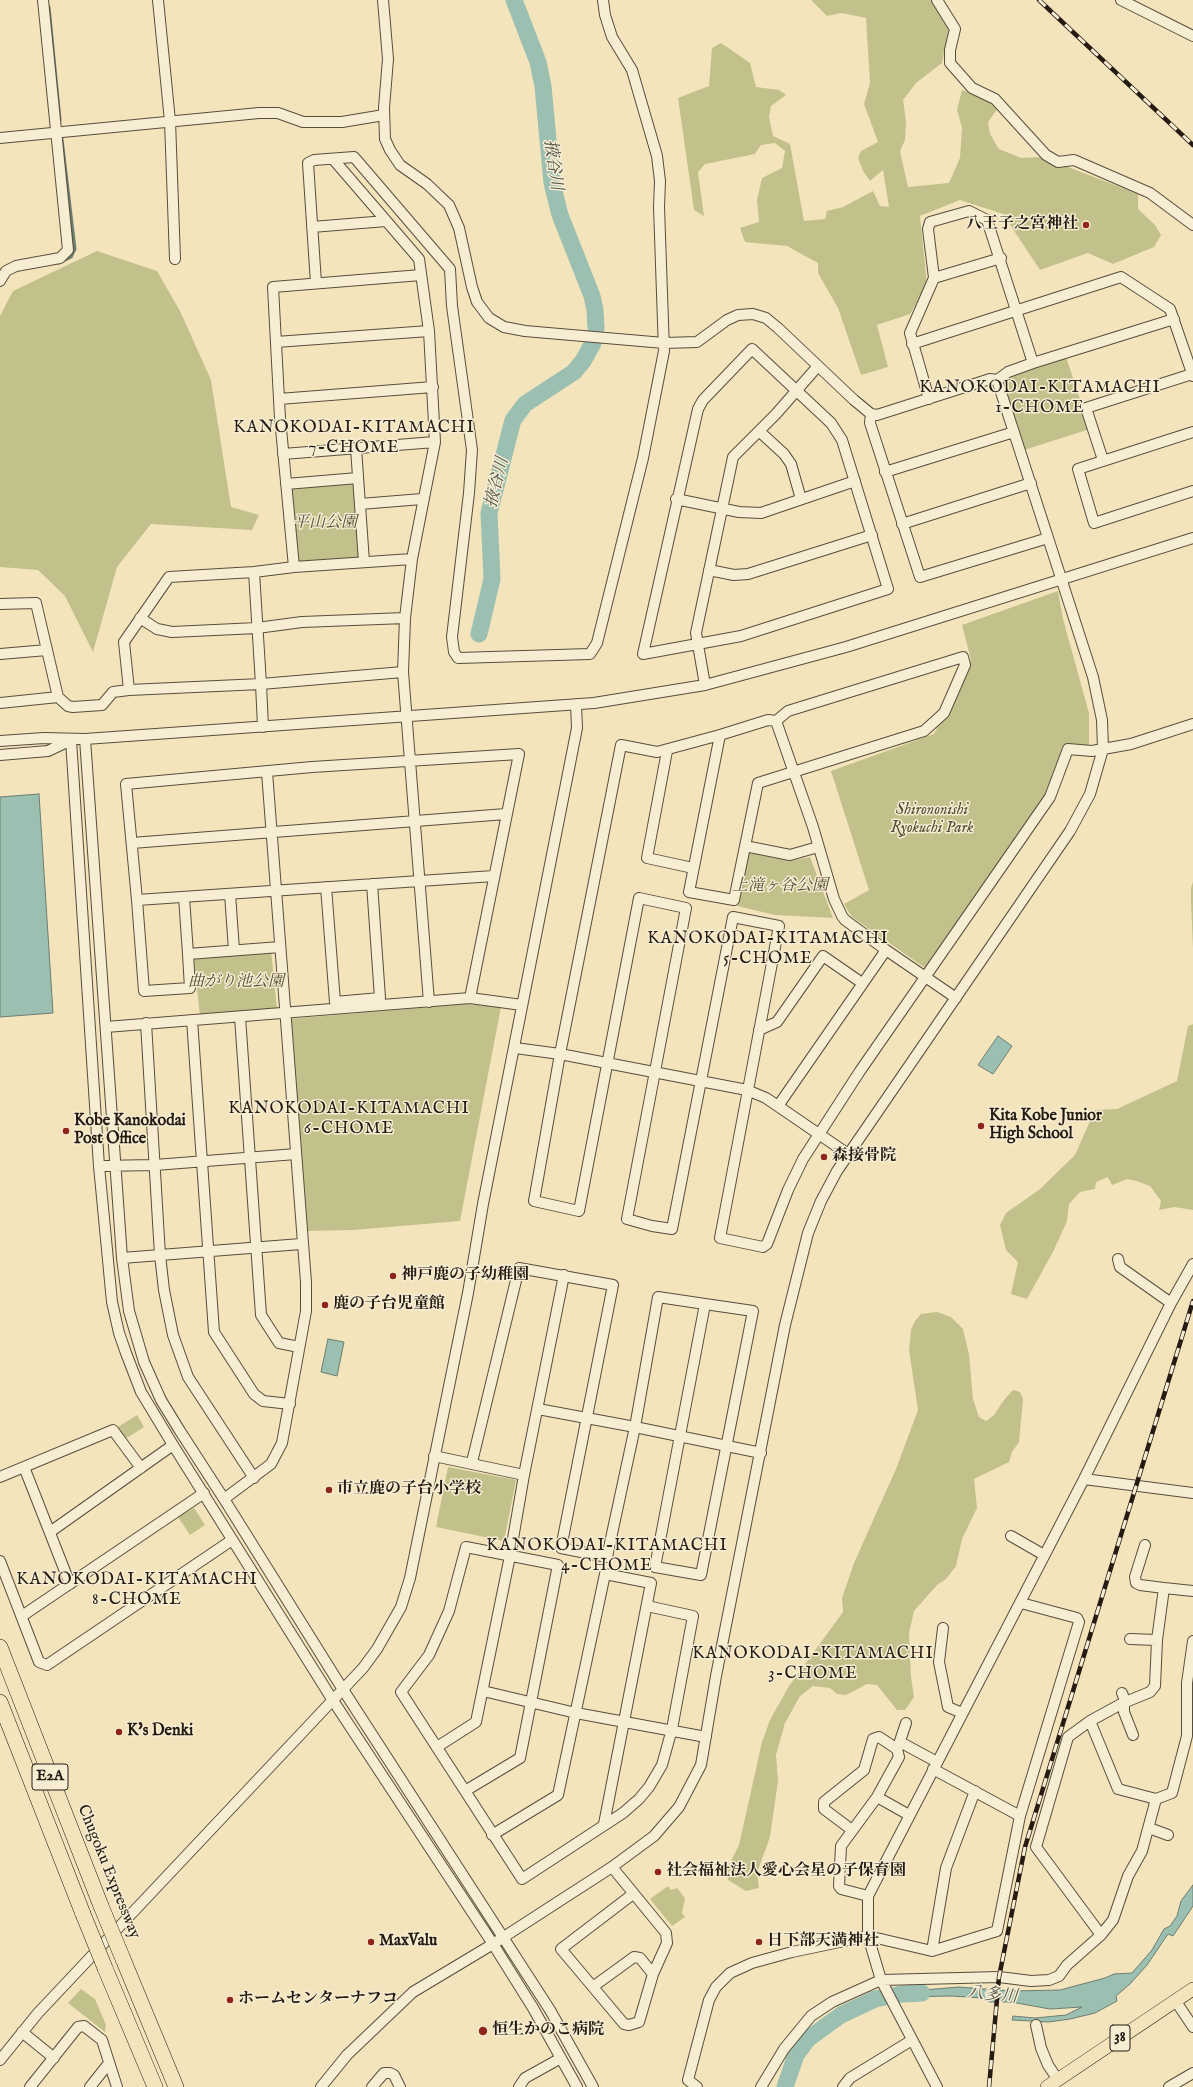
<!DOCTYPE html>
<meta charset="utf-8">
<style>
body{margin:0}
canvas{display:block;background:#f3e4bc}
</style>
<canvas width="1193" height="2087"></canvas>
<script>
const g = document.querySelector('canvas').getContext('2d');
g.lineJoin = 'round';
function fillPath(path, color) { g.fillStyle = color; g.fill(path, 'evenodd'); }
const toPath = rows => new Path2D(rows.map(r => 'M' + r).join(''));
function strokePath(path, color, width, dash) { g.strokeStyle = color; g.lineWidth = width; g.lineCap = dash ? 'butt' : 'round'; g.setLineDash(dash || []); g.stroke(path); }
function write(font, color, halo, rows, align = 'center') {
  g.font = font + ' "IM FELL English","Noto Serif JP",serif'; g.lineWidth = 3; g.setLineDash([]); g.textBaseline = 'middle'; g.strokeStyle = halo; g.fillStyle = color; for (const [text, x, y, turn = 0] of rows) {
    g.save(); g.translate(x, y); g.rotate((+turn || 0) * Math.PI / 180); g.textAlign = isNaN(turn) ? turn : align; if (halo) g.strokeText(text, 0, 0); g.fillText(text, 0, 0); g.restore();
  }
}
const green = toPath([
 [811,0,931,0,949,27,942,63,916,83,903,100,906,121,905,140,900,151,908,187,949,183,960,158,962,128,957,110,962,90,993,101,999,107,988,122,990,134,999,149,1021,158,1042,157,1138,194,1138,209,1155,225,1161,235,1154,247,1113,264,1088,253,1040,270,1003,214,960,200,920,216,927,285,910,314,877,325,888,367,861,375,838,308,818,273,818,263,787,246,745,242,740,228,759,222,757,200,762,178,782,168,785,151,775,143,761,145,755,154,705,164,698,172,704,216,694,210,678,98,709,86,712,48,721,43,750,63,756,87,779,90,786,95,771,106,769,117,773,136,790,144,804,221,825,219,827,211,843,207,873,191,880,206,889,207,883,170,870,181,863,171,858,158,861,151,878,142,864,104,870,83,866,18,842,13,827,16],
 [97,251,157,271,180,311,211,380,231,507,259,515,252,530,151,524,117,567,93,652,65,596,38,570,0,567,0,316,13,291],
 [1066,357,1090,429,1024,450,1001,378],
 [354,484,360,558,297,563,291,489],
 [1058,591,1063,619,1089,713,1089,745,1064,745,1047,796,928,970,852,917,844,904,869,890,831,771,934,734,971,660,962,625],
 [747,852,790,861,810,857,833,918,775,915,737,906],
 [1193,882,1193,949,1191,902,1191,888],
 [271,950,277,1009,200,1017,194,958],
 [466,1004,501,1007,460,1221,353,1230,306,1231,289,1019],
 [1193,1024,1193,1210,1174,1207,1159,1210,1161,1201,1150,1186,1136,1181,1127,1179,1112,1185,1108,1177,1096,1182,1095,1189,1080,1192,1069,1204,1067,1221,1054,1250,1027,1299,1011,1294,1018,1262,1006,1250,1000,1225,1006,1213,1040,1189,1075,1155,1095,1110,1117,1109,1177,1081,1188,1026],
 [937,1312,951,1317,963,1329,969,1354,973,1399,979,1417,986,1421,994,1415,1004,1400,1013,1390,1020,1392,1023,1399,1019,1442,1012,1452,1009,1462,974,1479,977,1508,962,1539,956,1566,946,1579,937,1585,914,1611,909,1633,911,1677,914,1697,905,1710,897,1710,877,1685,867,1684,846,1695,837,1694,830,1688,813,1686,800,1696,785,1723,776,1755,778,1781,770,1837,757,1873,759,1888,746,1891,728,1880,726,1871,739,1845,762,1742,770,1720,789,1686,843,1612,842,1598,854,1563,896,1469,918,1410,909,1350,911,1330,915,1321,921,1314],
 [137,1415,144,1427,125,1439,118,1427],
 [448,1467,516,1480,504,1541,436,1527],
 [194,1508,205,1525,190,1535,178,1517],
 [668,1886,671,1890,677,1888,685,1898,682,1913,685,1917,672,1926,650,1899],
 [81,1989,95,1999,106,2025,105,2032,68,2003]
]);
const water = toPath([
 [39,794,53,1013,0,1017,0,797,39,794],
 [998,1036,1012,1046,993,1074,978,1065,998,1036],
 [328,1339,344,1342,337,1376,321,1372,328,1339],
 [1193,1885,1193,1906,1173,1936,1168,1934,1147,1965,1130,1984,1116,1996,1117,2001,1095,2013,1070,2019,1049,2022,1012,2020,1013,2016,1035,2018,1066,2015,1082,2007,1050,2009,1011,2002,990,2002,982,1998,952,1996,899,1997,900,1992,959,1987,1012,1991,1060,1990,1105,1978,1114,1974,1132,1973,1152,1950,1164,1929,1170,1926,1177,1916,1181,1901,1193,1885]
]);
const stream = toPath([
 [49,7,60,120],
 [59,263,71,257,75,249,62,139]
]);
const river = toPath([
 [514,0,538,62,543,86,552,183,560,215,592,296,595,310,596,328],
 [479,634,492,579,489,513,513,420,525,404,574,372,583,361,593,343],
 [785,2087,796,2055,808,2039,841,2015,875,1999,902,1994,922,1993]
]);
const minor = toPath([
 [158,0,170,121,175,259],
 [937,0,955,29,950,50,950,63,972,88,995,99,1046,155,1058,162,1074,160,1150,193,1193,225],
 [1121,0,1193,36],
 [0,138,259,113,278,113,303,122,342,122,384,115],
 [333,159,419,259,429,331,435,442,412,559,405,618],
 [312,227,386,221],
 [934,278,1001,258],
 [0,281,6,271,16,266,60,258,68,250,43,0],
 [316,283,308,163,314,160,354,157,450,269,452,306,472,450,469,493,452,637,454,652,458,658,590,654,597,643,643,458,664,351,659,207,660,181,657,156,632,70,612,37,605,15,603,0],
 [276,342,429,331],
 [912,344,1121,277,1170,309,1193,376],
 [752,349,831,423,842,440,888,589,741,636,643,654,698,409,703,400,752,349],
 [997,380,1008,372,1033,363,1174,319],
 [279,399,433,387],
 [929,399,910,333,934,278,928,229,930,222,969,211,987,220,1033,363],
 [871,414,870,423,920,577,1048,538],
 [759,431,784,454,791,464,801,499],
 [1193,432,1078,469,1094,523,1193,491],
 [356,448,364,562],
 [283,454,435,442],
 [1103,460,1086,408,1192,374],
 [885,472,1014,432],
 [286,484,358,478],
 [676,499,739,512,761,513,855,481],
 [360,504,422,499],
 [902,524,1031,483],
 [294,567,280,418,273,287,421,275],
 [709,570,734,575,748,574,872,535],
 [254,572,294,567,412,559],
 [0,604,36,603,58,697],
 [140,618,157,629,172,632,257,628,302,622,405,618,403,672,429,1002],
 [0,654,47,650],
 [705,685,696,633,733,457,776,414,818,366],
 [0,703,58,697,68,706,73,707,102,705,113,692,129,690],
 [776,721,768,720,720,735,657,752,621,745,560,1054,534,1201,579,1211,639,898,686,908,627,1219,652,1226,672,1229,733,917,779,926,720,1238,763,1247,767,1244,788,1190,803,1159,860,1071,1050,797,1068,749,1092,751,1131,744,1193,724],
 [776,721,813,827,834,899,842,916,845,920,886,950,956,998],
 [263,727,261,684,254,572,169,577,124,642,129,690,261,684,403,672],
 [720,735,689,892,734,900,758,783,924,731,944,713,965,665,963,657,788,711,776,721],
 [85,739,122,1258,129,1311,144,1362,161,1400,180,1431,224,1499,342,1688,550,2010,593,2087],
 [71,740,99,1166,112,1302,119,1333,126,1353,141,1392,173,1445,332,1699,493,1944,533,2008,577,2087],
 [0,741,44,738,85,739,594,703,705,685,846,647,1193,538],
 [667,751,647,858,693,868],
 [0,755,48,751,69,741],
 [132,843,506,814],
 [745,846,790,855,818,847],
 [326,887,335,1002,380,998,372,884],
 [230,894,234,950],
 [184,897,188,954],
 [137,900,494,876],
 [280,947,188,954,190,988,144,991,137,900,126,784,312,767,519,754,470,998],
 [240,1017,261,1315,279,1343,299,1347],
 [192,1020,214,1332,254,1394,263,1401,290,1404],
 [146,1023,160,1255,164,1290,173,1335,188,1377,254,1478],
 [106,1027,470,998,522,1005],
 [759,1030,777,1022,823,956,862,983],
 [515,1048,560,1054,747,1090,766,1098,848,1154],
 [778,1106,886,950],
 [99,1166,155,1165,296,1154],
 [122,1258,301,1244],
 [1171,1303,1193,1264],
 [538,1409,635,1427,761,1453],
 [434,1456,524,1475],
 [472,1462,519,1268,613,1285,561,1548,607,1557,635,1427,658,1297,705,1304,753,1311,701,1575,655,1567,705,1304],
 [24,1467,70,1584],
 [0,1477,113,1430,141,1468],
 [1084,1479,1193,1493],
 [224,1499,271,1464,282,1443,306,1311,306,1282,267,772],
 [50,1532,173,1445],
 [1011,1536,1044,1555],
 [1145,1545,1135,1577,1136,1583,1140,1585,1164,1588],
 [0,1561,39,1662,47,1665,232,1540],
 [1193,1591,1164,1588,1157,1640,1155,1686,1150,1692,1123,1703,1090,1721,1118,1789,1156,1799,1172,1793,1187,1736,1187,1683,1193,1641],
 [22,1616,204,1493],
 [943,1628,939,1662,948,1707,962,1713],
 [1130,1639,1157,1640],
 [483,1691,576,1713,706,1737],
 [1122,1693,1124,1698,1124,1712,1133,1735],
 [900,1742,937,1762],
 [437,1747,476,1722,510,1556,524,1475,564,1275],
 [898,1747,906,1723],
 [465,1791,520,1758,558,1565,466,1547,449,1611,429,1655,401,1692,522,1879,623,1813,639,1799,649,1787,662,1765,672,1729,693,1616,647,1606],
 [877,1797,909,1815],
 [1020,1816,1079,1622,1077,1618,1021,1603],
 [1149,1828,1168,1835],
 [852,1830,824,1809,824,1802,864,1770,873,1739,879,1737,897,1749,899,1757,877,1797,841,1846,839,1886,841,1889,868,1896],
 [492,1835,558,1795,605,1574,651,1583,604,1824],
 [612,1867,666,1933,667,1943,653,1974,639,2022,629,2025,624,2024,561,1949,633,1894],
 [1101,1935,1113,1920,1128,1876,1142,1851,1156,1799],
 [932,1951,946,1868,975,1791],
 [594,1986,634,1957,640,1958,653,1974],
 [1175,2000,1193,2027],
 [1036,2025,1041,2048,1048,2065,1058,2080],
 [22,2032,54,2058],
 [0,2060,38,2013,363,1668,377,1649,401,1607,410,1578,468,1293,483,1204,577,728,576,704],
 [30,2087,78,2027,84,2026,102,2040,117,2087],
 [90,2087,109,2063],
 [321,2087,347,2055,413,1992,493,1944,612,1867,654,1836,679,1807,701,1765,716,1676,785,1325,808,1233,821,1201,837,1171,1070,831,1090,794,1103,749,1102,720,1093,677,997,380,990,379,877,415,871,414,854,400,778,328,766,318,753,314,738,315,727,320,697,342,664,343,525,331,504,327,489,318,477,302,472,287,459,228,449,205,427,184,400,165,390,150,385,139,384,108,388,59,383,0],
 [372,2087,384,2073,390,2073,394,2075,400,2087],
 [519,2087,525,2078,561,2058],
 [697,2087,688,2080,709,2000,716,1987,730,1973,752,1963,792,1952,868,1936,932,1951,997,1931,1020,1816,933,1769],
 [761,2087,784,2049,811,2016,832,2002,881,1980,999,1977,1031,1981,1049,1980,1059,1976,1067,1965,1101,1935,1036,1847,1068,1737,1090,1721],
 [843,2087,850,2078,912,2040],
 [937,2087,881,1980,868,1936,868,1896,1084,1479,1171,1303,1120,1267,1118,1259],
 [1169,2087,1193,2073]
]);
const major = toPath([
 [1047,2087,1193,1989]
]);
const highway = toPath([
 [0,1647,101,1906],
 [0,1702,83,1914],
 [123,1959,176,2087],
 [105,1968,155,2087]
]);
const rail = toPath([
 [1039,0,1193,145],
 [989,2087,999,1977,1025,1847,1193,1301]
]);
const highwayBridge = toPath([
 [101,1906,123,1959],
 [83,1914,105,1968]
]);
const markers = [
 [1086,225,4,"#8f2418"],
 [981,1126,4,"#8f2418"],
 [66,1131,4,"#8f2418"],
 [824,1157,4,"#8f2418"],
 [393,1276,4,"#8f2418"],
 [325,1305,4,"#8f2418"],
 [329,1490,4,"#8f2418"],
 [119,1732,4,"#8f2418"],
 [658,1872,4,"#8f2418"],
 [371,1942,4,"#8f2418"],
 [759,1942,4,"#8f2418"],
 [230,2000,4,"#8f2418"],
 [483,2031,5,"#8f2418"]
];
const shields = [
 [50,1777,36],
 [1120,2038,20]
];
const shieldNames = [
 ["E2A",50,1777],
 ["38",1120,2038]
];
const poiNames = [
 ["八王子之宮神社",1078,225,"right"],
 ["Kita Kobe Junior",989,1117],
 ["High School",989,1135],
 ["Kobe Kanokodai",74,1122],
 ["Post Office",74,1140],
 ["森接骨院",832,1157],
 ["神戸鹿の子幼稚園",401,1276],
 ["鹿の子台児童館",333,1305],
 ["市立鹿の子台小学校",337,1490],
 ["K's Denki",127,1732],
 ["社会福祉法人愛心会星の子保育園",666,1872],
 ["MaxValu",379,1942],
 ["日下部天満神社",767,1942],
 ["ホームセンターナフコ",238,2000],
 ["恒生かのこ病院",492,2031]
];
const parkNames = [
 ["平山公園",325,524],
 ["Shirononishi",932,811],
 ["Ryokuchi Park",932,829],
 ["上滝ヶ谷公園",780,887],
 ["曲がり池公園",236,983]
];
const streetNames = [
 ["Chugoku Expressway",108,1872,68]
];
const waterNames = [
 ["掖谷川",552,165,82],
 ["掖谷川",498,483,-76],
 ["八多川",992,1996,5]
];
const neighbourhoodNames = [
 ["KANOKODAI-KITAMACHI",1040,389],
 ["1-CHOME",1040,409],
 ["KANOKODAI-KITAMACHI",354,429],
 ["7-CHOME",354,449],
 ["KANOKODAI-KITAMACHI",768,940],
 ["5-CHOME",768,960],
 ["KANOKODAI-KITAMACHI",349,1110],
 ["6-CHOME",349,1130],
 ["KANOKODAI-KITAMACHI",607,1547],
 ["4-CHOME",607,1567],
 ["KANOKODAI-KITAMACHI",137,1581],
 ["8-CHOME",137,1601],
 ["KANOKODAI-KITAMACHI",813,1655],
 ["3-CHOME",813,1675]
];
fillPath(green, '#c3c18b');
fillPath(water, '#9bbfb1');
strokePath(water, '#6c7d72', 1);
strokePath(stream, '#6c7d72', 3);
strokePath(river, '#9bbfb1', 17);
strokePath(minor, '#594d3d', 12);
strokePath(major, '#261b13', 14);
strokePath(highway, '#261b13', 16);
strokePath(minor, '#f7edd3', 10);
strokePath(major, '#f3e4bc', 13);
strokePath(highway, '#f3e4bc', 15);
strokePath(rail, '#261b13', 4.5);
strokePath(rail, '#f7edd3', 3, [9]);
strokePath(highwayBridge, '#261b13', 16, []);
strokePath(highwayBridge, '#f3e4bc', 15);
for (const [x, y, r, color] of markers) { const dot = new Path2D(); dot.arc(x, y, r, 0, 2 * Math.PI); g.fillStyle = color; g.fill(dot); strokePath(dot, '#f7edd3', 1.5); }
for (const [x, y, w] of shields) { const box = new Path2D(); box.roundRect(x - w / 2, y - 13, w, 26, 3); g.fillStyle = '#f7edd3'; g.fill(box); strokePath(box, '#261b13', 1); }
write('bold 15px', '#261b13', null, shieldNames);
write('bold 16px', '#261b13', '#f7edd3', poiNames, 'left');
write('italic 16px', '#554d37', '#f7edd3', parkNames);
write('16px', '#261b13', '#f7edd3', streetNames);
write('italic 17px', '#4f544a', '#f7edd3', waterNames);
g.letterSpacing = '1px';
write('17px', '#261b13', '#f7edd3', neighbourhoodNames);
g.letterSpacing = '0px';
</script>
